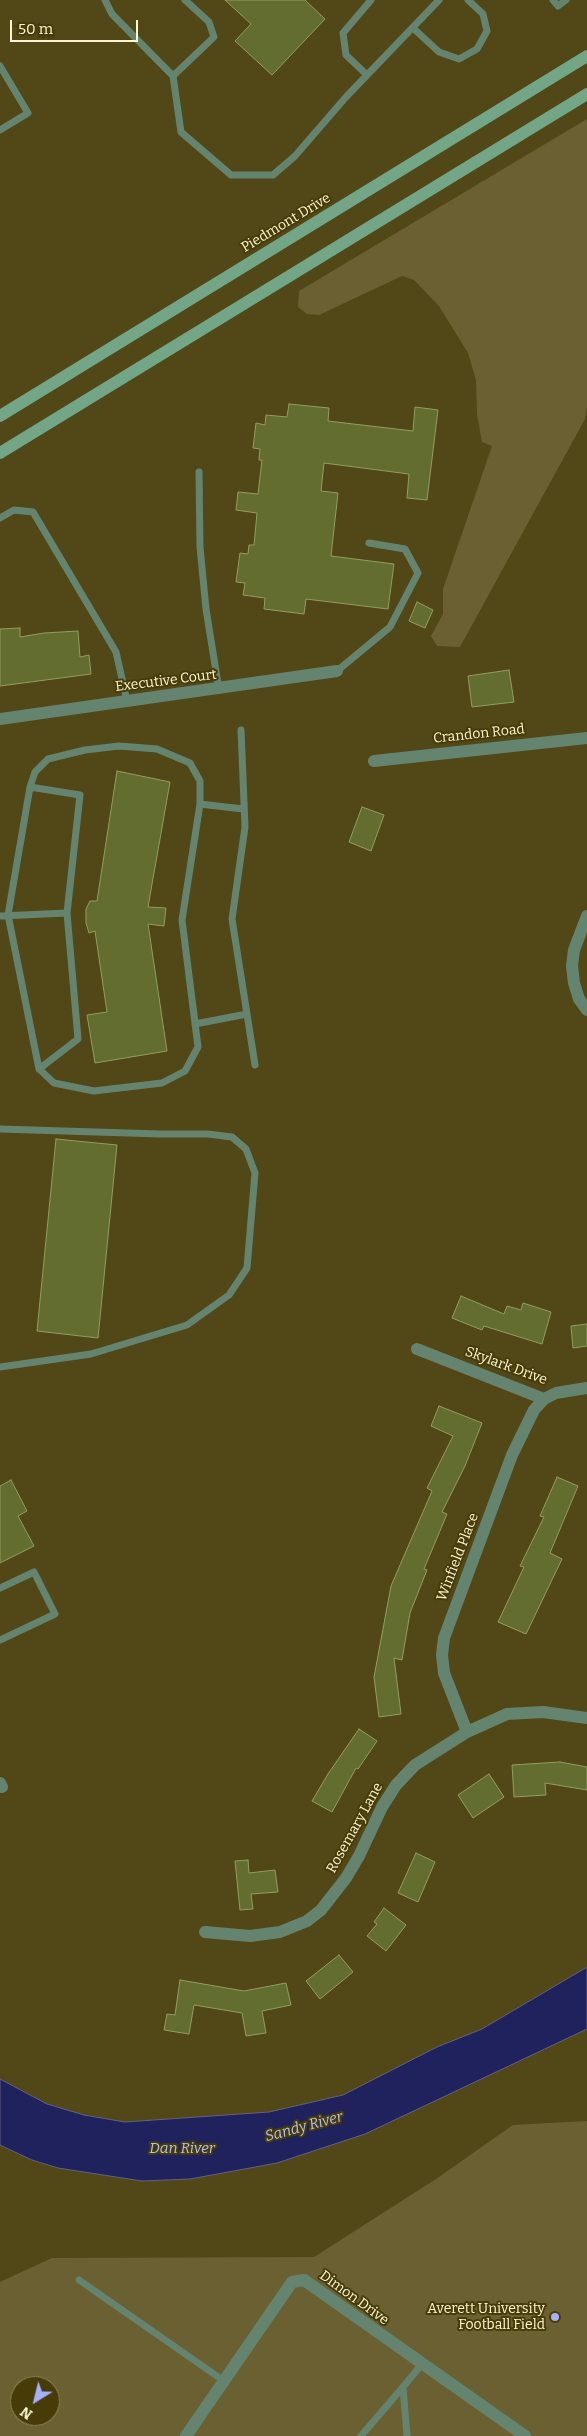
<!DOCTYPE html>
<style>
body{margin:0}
#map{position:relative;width:587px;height:2436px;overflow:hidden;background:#524716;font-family:Bitter,serif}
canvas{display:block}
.north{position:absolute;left:10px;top:2376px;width:50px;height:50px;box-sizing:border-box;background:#473c08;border:1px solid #8f865a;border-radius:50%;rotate:216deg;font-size:14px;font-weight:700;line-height:20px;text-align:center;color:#fcf5d4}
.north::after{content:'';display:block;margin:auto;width:18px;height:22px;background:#a5b1fc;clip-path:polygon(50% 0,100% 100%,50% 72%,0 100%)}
.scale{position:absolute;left:10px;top:20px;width:128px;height:22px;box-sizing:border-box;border:2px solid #fcf5d4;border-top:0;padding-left:6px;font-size:15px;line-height:18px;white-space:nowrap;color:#fcf5d4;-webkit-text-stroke:4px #473c08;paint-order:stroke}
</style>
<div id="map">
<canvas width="587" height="2436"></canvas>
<div class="north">N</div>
<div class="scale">50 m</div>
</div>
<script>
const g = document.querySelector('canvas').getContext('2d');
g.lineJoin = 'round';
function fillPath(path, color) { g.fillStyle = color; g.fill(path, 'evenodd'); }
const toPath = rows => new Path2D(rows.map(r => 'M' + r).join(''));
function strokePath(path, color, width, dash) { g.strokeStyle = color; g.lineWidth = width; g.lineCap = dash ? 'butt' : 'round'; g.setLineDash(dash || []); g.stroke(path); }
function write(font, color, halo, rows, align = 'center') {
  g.font = font + ' Bitter,serif'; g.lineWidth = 4; g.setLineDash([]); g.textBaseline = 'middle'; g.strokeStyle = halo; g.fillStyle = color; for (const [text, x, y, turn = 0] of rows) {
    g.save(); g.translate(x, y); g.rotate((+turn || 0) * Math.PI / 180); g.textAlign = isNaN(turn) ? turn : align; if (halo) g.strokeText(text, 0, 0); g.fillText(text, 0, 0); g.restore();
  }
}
const green = toPath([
 [587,119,587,407,585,419,460,647,437,646,431,636,443,614,443,589,492,446,482,442,477,414,476,380,468,353,439,306,414,280,402,276,319,315,307,314,298,307,299,291],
 [587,2121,587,2436,0,2436,0,2282,52,2258,314,2257,436,2179,513,2125],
 [20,2386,50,2386,50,2416,20,2416]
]);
const water = toPath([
 [587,1967,587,2029,365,2134,277,2163,190,2179,142,2181,58,2168,32,2160,0,2145,0,2079,47,2104,84,2115,125,2122,269,2112,343,2095,437,2047,482,2029,587,1967]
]);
const building = toPath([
 [225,0,305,0,325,19,272,75,235,41,251,24,225,0],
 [289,404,329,408,328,421,413,431,415,407,438,410,427,500,407,498,409,474,324,463,321,491,338,493,331,556,394,564,388,609,306,599,304,614,264,609,265,598,243,595,245,583,236,582,240,553,248,554,249,545,254,545,257,513,236,510,238,492,258,494,262,460,259,460,260,449,253,448,256,423,265,425,266,415,287,417,289,404],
 [417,602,433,610,425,628,409,621,417,602],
 [20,628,20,637,44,633,78,631,80,657,89,655,91,674,0,686,0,629,20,628],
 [509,670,514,702,472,707,468,676,509,670],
 [117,771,170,782,148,907,166,908,164,926,148,924,167,1051,95,1063,87,1015,107,1012,95,931,89,933,86,923,86,909,90,901,97,901,117,771],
 [362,807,384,815,371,851,349,842,362,807],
 [56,1139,117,1145,98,1338,37,1331,56,1139],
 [461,1296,504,1314,507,1306,521,1310,523,1303,551,1312,542,1344,484,1326,482,1330,452,1318,461,1296],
 [587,1324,587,1346,573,1348,571,1326,587,1324],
 [439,1406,482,1423,465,1466,442,1512,447,1514,424,1569,427,1570,410,1613,402,1660,394,1658,401,1714,379,1717,374,1677,391,1586,432,1491,427,1488,453,1436,431,1426,439,1406],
 [557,1477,578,1486,550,1553,562,1559,526,1634,498,1622,524,1567,520,1566,544,1517,540,1516,557,1477],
 [11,1480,27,1511,18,1516,34,1546,0,1563,0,1486,11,1480],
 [359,1729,377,1741,358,1769,356,1768,332,1812,312,1801,328,1774,359,1729],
 [560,1762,587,1767,587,1790,545,1783,546,1795,514,1797,512,1765,560,1762],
 [489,1774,504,1797,473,1818,458,1795,489,1774],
 [416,1853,435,1862,418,1902,398,1893,416,1853],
 [248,1860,249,1873,275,1870,278,1892,251,1894,253,1909,240,1910,235,1861,248,1860],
 [384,1908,406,1925,386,1951,367,1936,377,1924,374,1922,384,1908],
 [339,1955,353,1972,320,1999,306,1981,339,1955],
 [180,1980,244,1991,286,1983,291,2005,262,2011,266,2033,246,2036,242,2013,194,2005,189,2034,164,2030,167,2014,175,2015,180,1980]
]);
const service = toPath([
 [105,0,112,14,173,76,181,132,231,175,273,175,295,156,346,97,439,0],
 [553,0,558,6,566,0],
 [413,28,439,52,459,59,477,49,487,31,483,14,468,0],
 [0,66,28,113,0,130],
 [367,75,346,55,343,33,371,0],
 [173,76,214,37,209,22,185,0],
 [199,472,200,547,206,609,219,690],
 [0,518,14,510,33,512,116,652,127,701],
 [337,671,390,627,418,573,405,549,369,543],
 [241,730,245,827,232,919,255,1065],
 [119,746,157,749,190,763,200,781,200,804,182,920,198,1047,185,1071,162,1083,94,1091,54,1083,39,1069,8,915,30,787,35,772,48,759,85,750,119,746],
 [200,804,243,809],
 [0,916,67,913,80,795,30,787],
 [195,1024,247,1014],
 [39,1069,78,1039,67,913],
 [0,1129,160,1134,208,1134,232,1137,246,1149,255,1173,247,1268,229,1295,187,1325,91,1354,0,1367],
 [0,1588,34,1572,55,1614,0,1640],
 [79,2280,224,2381],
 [361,2436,403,2387],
 [407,2436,403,2387,422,2364]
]);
const minor = toPath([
 [0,719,337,671],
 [374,761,587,738],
 [587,916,574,950,572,966,574,983,579,999,587,1010],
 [417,1349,544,1399],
 [467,1732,444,1673,442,1655,444,1638,512,1455,534,1410,544,1399,556,1393,587,1388],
 [0,1783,2,1787],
 [205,1932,250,1936,280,1932,307,1921,321,1910,346,1878,359,1856,382,1807,396,1785,415,1765,467,1732,507,1714,543,1712,587,1718],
 [186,2436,292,2282,304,2280,525,2436]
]);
const secondary = toPath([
 [0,416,587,56],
 [0,453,587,94]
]);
const markers = [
 [555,2317,5,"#a5b1fc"]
];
const streetNames = [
 ["Piedmont Drive",286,223,-31],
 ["Executive Court",166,681,-7],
 ["Crandon Road",479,734,-6],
 ["Skylark Drive",506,1366,20],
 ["Winfield Place",458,1557,-69],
 ["Rosemary Lane",355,1828,-61],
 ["Dimon Drive",354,2298,36]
];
const poiNames = [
 ["Averett University",545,2309],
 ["Football Field",545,2325]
];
const waterNames = [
 ["Sandy River",304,2127,-15],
 ["Dan River",182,2149]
];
fillPath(green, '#6a6032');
fillPath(water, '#20225d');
strokePath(water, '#626181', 1);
fillPath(building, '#636d2f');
strokePath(building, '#939e60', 1);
strokePath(service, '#658470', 7);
strokePath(minor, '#658470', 12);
strokePath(secondary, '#73a687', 12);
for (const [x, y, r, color] of markers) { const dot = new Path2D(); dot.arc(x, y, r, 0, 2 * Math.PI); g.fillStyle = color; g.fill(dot); strokePath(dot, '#473c08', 2); }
write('14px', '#fcf5d4', '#473c08', streetNames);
write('14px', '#fcf5d4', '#473c08', poiNames, 'right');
write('italic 15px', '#b6bff8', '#473c08', waterNames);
</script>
